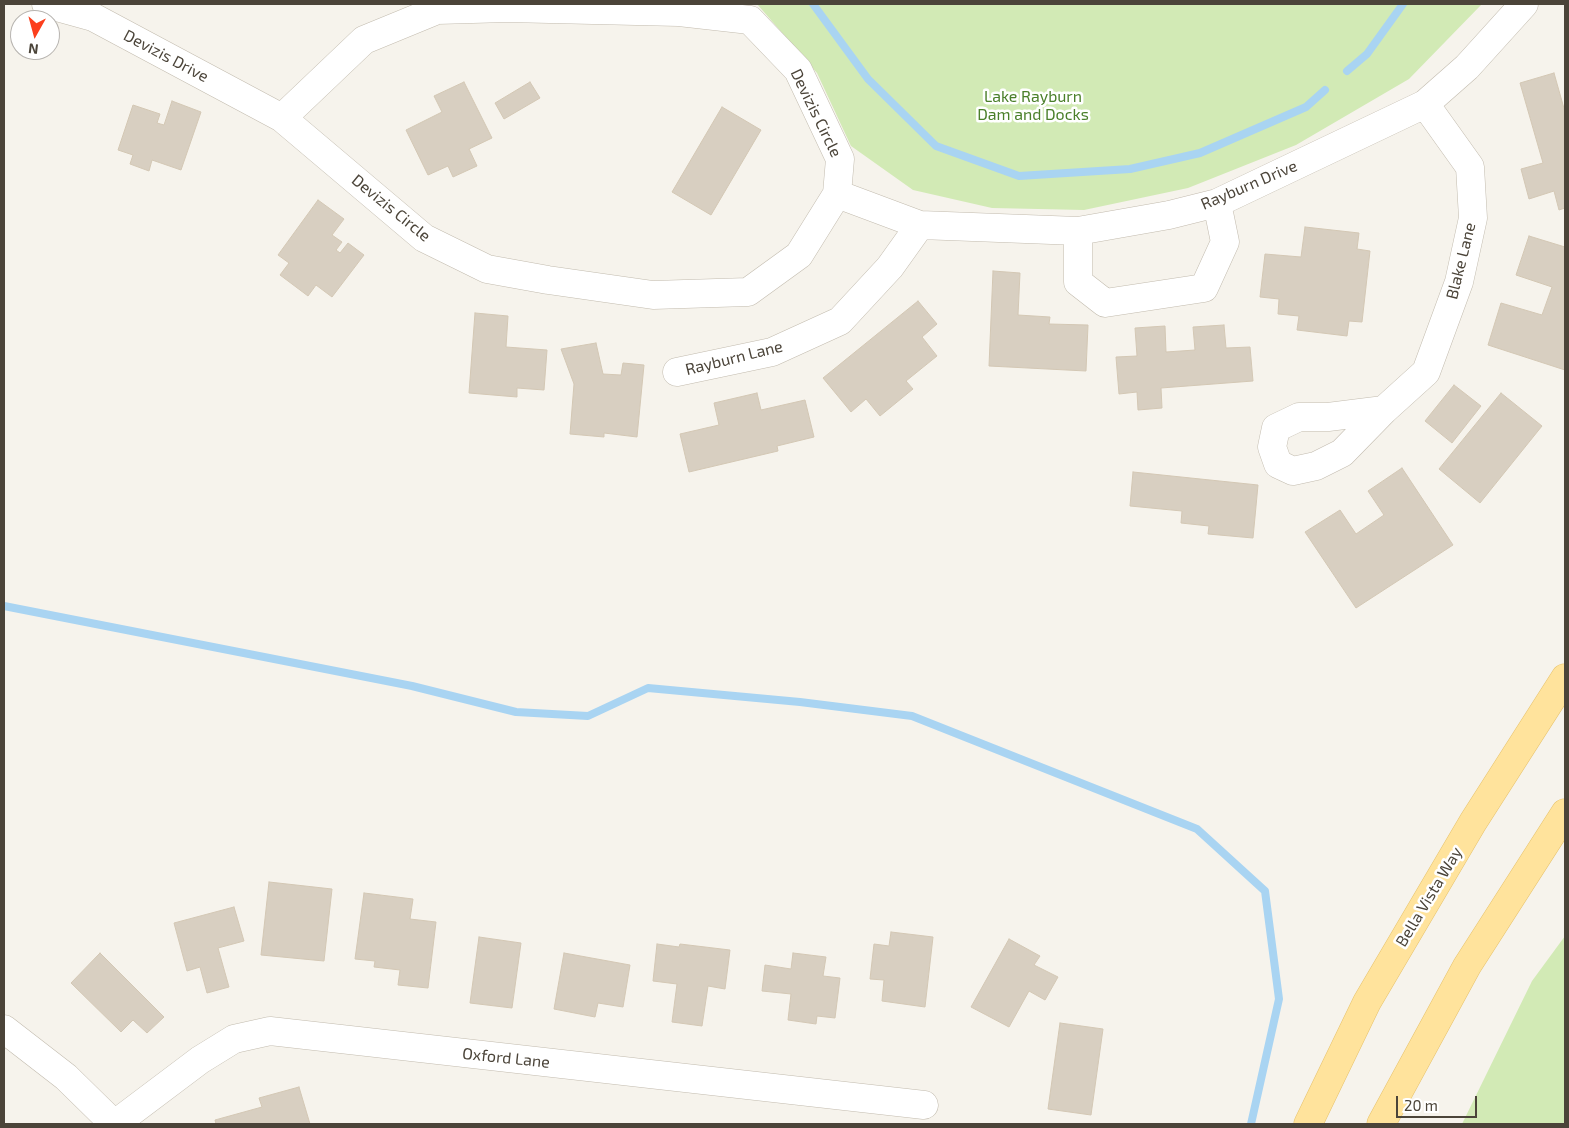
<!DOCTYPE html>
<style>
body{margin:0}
#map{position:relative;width:1569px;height:1128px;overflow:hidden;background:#f6f3ec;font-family:"Exo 2",sans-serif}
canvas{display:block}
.frame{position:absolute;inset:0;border:5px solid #4b4439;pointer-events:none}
.north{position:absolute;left:10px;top:10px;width:50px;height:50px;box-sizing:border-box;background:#fff;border:1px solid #b7b4b0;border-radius:50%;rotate:187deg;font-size:14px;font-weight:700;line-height:20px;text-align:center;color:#4b4439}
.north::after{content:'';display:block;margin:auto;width:18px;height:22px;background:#fc3f1d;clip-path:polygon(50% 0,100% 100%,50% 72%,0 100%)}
.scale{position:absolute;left:1396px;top:1096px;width:81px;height:22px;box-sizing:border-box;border:2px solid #4b4439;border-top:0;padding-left:6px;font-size:15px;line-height:18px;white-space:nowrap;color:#4b4439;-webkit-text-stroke:4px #fff;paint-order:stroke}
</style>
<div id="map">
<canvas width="1569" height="1128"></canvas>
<div class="frame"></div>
<div class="north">N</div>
<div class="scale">20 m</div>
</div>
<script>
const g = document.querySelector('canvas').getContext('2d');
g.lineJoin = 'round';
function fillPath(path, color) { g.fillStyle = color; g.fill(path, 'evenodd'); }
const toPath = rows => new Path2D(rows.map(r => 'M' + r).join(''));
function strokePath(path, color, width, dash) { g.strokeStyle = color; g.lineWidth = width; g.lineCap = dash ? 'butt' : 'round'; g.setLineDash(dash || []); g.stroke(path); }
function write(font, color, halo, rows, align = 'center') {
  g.font = font + ' "Exo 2",sans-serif'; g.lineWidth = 5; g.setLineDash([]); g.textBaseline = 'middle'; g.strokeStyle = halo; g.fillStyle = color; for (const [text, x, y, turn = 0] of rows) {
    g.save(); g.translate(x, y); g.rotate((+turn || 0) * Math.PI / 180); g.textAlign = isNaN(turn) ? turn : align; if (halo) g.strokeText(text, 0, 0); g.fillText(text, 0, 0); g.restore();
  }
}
const green = toPath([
 [757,4,1482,4,1409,79,1296,145,1188,188,1084,210,992,208,913,190,851,146,817,73],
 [1565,936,1565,1124,1462,1124,1532,981]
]);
const stream = toPath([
 [813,4,868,79,936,146,1019,176,1130,169,1200,153,1306,107,1325,90],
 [1347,71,1367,54,1403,4],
 [4,606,412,686,516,712,588,716,648,688,800,702,912,716,1197,829,1265,891,1279,999,1251,1124]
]);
const building = toPath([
 [1554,73,1565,112,1565,208,1559,210,1554,191,1529,199,1521,169,1543,163,1520,83,1554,73],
 [464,82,492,138,469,149,477,166,453,177,448,166,428,175,406,130,442,112,434,96,464,82],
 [530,82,540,98,504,119,495,103,530,82],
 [172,101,201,112,181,170,152,160,149,171,130,164,133,155,118,150,133,105,160,114,157,123,164,125,172,101],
 [722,107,761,130,711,215,672,192,722,107],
 [318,200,344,219,332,235,342,242,336,250,340,253,348,243,364,255,332,297,316,285,308,296,280,275,289,263,278,255,318,200],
 [1305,227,1359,233,1357,249,1370,251,1362,322,1349,321,1347,336,1297,330,1299,316,1278,314,1279,299,1260,297,1265,254,1301,257,1305,227],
 [1529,236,1565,247,1565,370,1488,345,1501,303,1542,315,1552,287,1516,275,1529,236],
 [993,271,1020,273,1018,315,1050,317,1049,324,1088,325,1086,371,989,366,993,271],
 [918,301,937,324,922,337,937,356,906,381,913,389,880,416,866,399,851,412,823,378,918,301],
 [475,313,508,316,506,347,547,350,544,390,517,388,517,397,469,393,475,313],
 [1224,325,1226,348,1250,347,1253,381,1161,388,1162,408,1138,410,1137,392,1119,394,1116,357,1137,356,1135,328,1165,326,1166,352,1195,350,1193,327,1224,325],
 [596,343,603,374,621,375,623,363,644,365,637,437,604,433,604,437,570,434,574,384,561,349,596,343],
 [1454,385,1481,406,1452,443,1425,421,1454,385],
 [757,393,761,410,805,400,814,437,777,446,778,451,689,472,680,434,719,425,714,403,757,393],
 [1501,393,1542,426,1480,503,1439,469,1501,393],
 [1402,468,1453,545,1356,608,1305,532,1340,510,1356,534,1384,515,1368,491,1402,468],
 [1133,472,1258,485,1253,538,1208,534,1209,526,1181,523,1182,511,1130,506,1133,472],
 [269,882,332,889,324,961,261,955,269,882],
 [364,893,413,899,410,919,436,922,428,988,398,985,400,970,374,967,375,961,355,959,364,893],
 [234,907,244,941,218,948,229,987,207,993,200,967,187,971,174,923,234,907],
 [891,932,933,937,925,1007,882,1001,884,980,870,979,874,944,889,946,891,932],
 [479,937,521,943,512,1008,470,1003,479,937],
 [1009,939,1040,956,1034,965,1058,977,1045,1000,1029,991,1009,1027,971,1007,1009,939],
 [657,944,679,947,680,944,730,950,725,989,708,986,702,1026,672,1022,677,984,653,981,657,944],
 [100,953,164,1017,147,1033,133,1020,121,1032,71,983,100,953],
 [564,953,630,965,623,1007,598,1003,595,1017,554,1009,564,953],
 [793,953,826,957,823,976,840,978,835,1018,817,1016,816,1024,788,1020,791,994,762,991,765,965,791,969,793,953],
 [1060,1023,1103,1029,1091,1115,1048,1109,1060,1023],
 [299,1087,310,1124,216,1124,215,1120,262,1107,259,1098,299,1087]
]);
const minor = toPath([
 [46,4,93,17,282,118,424,238,487,269,548,280,653,295,748,292,799,255,837,194,840,159,798,70,750,20,679,12,507,8,437,10,364,40,282,118],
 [837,194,920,225,1078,231,1169,215,1217,203,1425,104,1467,67,1524,4],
 [1078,231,1078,282,1105,303,1204,288,1225,242,1217,203],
 [677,372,772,352,840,321,890,267,920,225],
 [1384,410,1342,453,1316,466,1293,471,1278,464,1272,447,1276,428,1299,417,1328,417,1384,410,1426,372,1459,282,1473,218,1470,167,1425,104],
 [115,1124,200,1060,234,1039,270,1031,924,1105]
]);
const tertiary = toPath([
 [4,1029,66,1077,114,1124]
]);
const primary = toPath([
 [1308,1124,1367,1002,1473,822,1565,678],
 [1381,1124,1467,966,1565,813]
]);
const streetNames = [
 ["Devizis Drive",166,56,28],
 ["Devizis Circle",816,113,64],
 ["Rayburn Drive",1249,185,-23],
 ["Devizis Circle",391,208,39],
 ["Blake Lane",1461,261,-76],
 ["Rayburn Lane",734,358,-14],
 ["Bella Vista Way",1429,897,-59],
 ["Oxford Lane",506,1058,6]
];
const parkNames = [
 ["Lake Rayburn",1033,97],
 ["Dam and Docks",1033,115]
];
fillPath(green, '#d2eab5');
strokePath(stream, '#a9d4f2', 8);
fillPath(building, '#d8cfc1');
strokePath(building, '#d3c7b4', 1);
strokePath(minor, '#c2bbae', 29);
strokePath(tertiary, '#c2bbae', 29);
strokePath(primary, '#e6c16a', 29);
strokePath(minor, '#fff', 28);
strokePath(tertiary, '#fff', 28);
strokePath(primary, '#ffe39c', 28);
write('16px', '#4b4439', '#fff', streetNames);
write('16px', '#4a7f2a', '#fff', parkNames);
</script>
